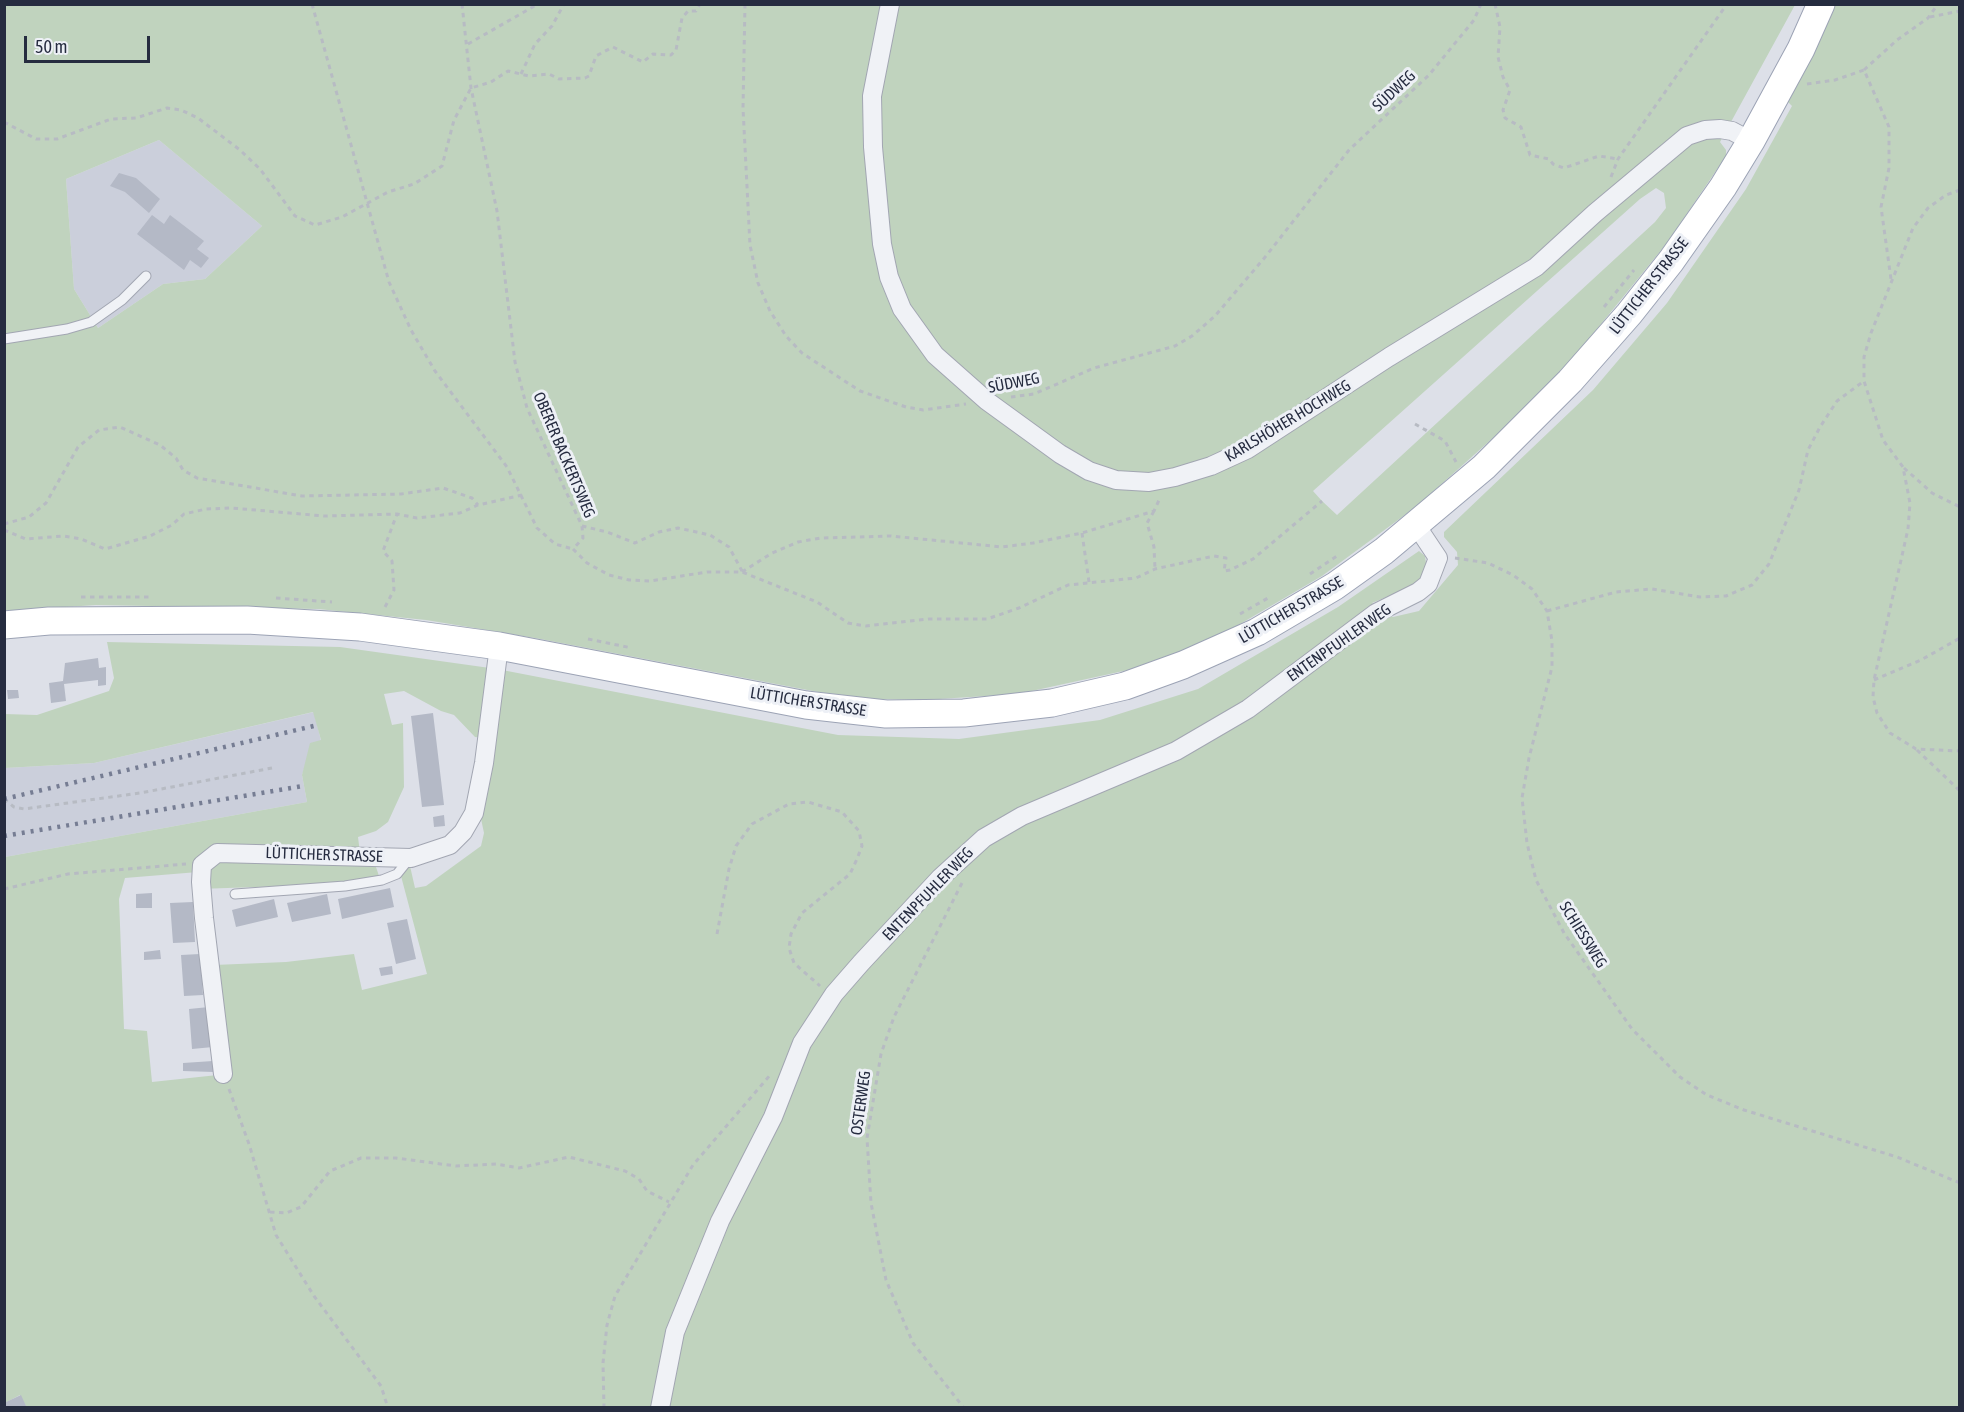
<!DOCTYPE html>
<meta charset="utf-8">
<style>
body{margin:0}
#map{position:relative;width:1964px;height:1412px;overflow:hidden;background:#dde0e8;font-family:"Asap Condensed",sans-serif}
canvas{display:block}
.frame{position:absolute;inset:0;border:6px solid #262c40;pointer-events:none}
.scale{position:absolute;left:24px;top:36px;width:126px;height:27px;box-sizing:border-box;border:3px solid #262c40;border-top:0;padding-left:8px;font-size:18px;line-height:21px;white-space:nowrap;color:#262c40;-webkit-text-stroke:4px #edf0f6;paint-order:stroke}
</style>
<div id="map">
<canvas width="1964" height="1412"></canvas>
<div class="frame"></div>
<div class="scale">50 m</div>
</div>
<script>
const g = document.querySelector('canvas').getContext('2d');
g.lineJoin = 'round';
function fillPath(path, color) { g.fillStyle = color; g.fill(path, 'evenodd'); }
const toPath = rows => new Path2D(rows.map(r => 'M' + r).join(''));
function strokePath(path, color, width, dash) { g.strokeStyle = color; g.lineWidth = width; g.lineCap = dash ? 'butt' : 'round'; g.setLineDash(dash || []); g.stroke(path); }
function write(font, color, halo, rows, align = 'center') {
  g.font = font + ' "Asap Condensed",sans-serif'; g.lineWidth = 6; g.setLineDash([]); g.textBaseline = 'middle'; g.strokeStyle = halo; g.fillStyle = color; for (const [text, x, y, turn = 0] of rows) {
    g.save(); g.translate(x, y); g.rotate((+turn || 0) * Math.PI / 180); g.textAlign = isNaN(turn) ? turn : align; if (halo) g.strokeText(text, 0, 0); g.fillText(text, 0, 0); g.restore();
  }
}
const built = toPath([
 [159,140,262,226,205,279,163,284,98,328,74,289,66,179],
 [314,712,321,741,311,748,302,775,307,802,5,857,5,768,94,763]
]);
const green = toPath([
 [5,5,1795,5,1720,142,1726,150,1726,156,1667,243,1575,356,1513,420,1417,506,1322,576,1235,627,1181,651,1128,670,1018,694,923,700,876,699,818,692,535,638,426,620,318,609,96,605,5,611],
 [159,140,262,226,205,279,163,284,98,328,74,289,66,179],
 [1656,188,1664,193,1666,208,1655,222,1337,515,1322,501,1313,491,1640,199],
 [1834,5,1959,5,1959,1407,27,1408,20,1395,5,1403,5,857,307,802,302,775,310,743,321,740,313,712,94,763,5,768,5,714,37,715,109,691,114,678,107,642,340,647,497,669,838,735,959,739,1100,720,1198,689,1338,607,1419,551,1425,556,1427,570,1415,585,1372,603,1393,617,1419,611,1458,565,1457,552,1444,537,1444,532,1593,390,1667,303,1746,189,1792,106,1788,102],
 [404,691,441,711,454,715,475,737,496,739,480,814,484,833,481,846,426,886,415,888,410,866,401,876,427,974,362,990,354,954,286,962,214,965,227,1074,152,1082,147,1031,124,1029,119,899,125,878,198,872,198,889,344,884,380,879,374,861,360,853,358,837,376,831,388,822,404,787,403,723,392,725,384,694]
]);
const building = toPath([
 [119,173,136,178,160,199,149,213,125,192,110,186],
 [152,215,164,224,170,215,204,241,197,249,209,258,201,268,190,260,184,270,137,234],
 [98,658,99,668,106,667,106,685,98,686,98,680,64,684,66,701,51,703,49,683,63,681,65,663],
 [7,690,18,690,19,698,8,699],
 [433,713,444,805,422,807,411,716],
 [444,815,445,826,434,827,433,817],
 [390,888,394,907,342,919,338,899],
 [152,893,152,908,136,908,136,894],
 [327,894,331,914,292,922,287,903],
 [274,899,278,917,236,927,232,910],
 [193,902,195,942,173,943,170,903],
 [407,919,416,959,396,964,387,923],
 [160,950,161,959,144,960,144,952],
 [200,954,203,995,184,996,181,955],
 [392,966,393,974,381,976,379,968],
 [209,1007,213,1047,192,1049,189,1009],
 [213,1061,214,1072,183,1071,183,1063],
 [21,1395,27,1408,4,1408,4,1403]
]);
const path = toPath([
 [312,4,389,282,411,330,435,371,507,467,537,528,555,544,573,549],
 [462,4,471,88,497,211,515,362,527,408,582,526,583,538,573,549],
 [745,4,743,108,750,245,758,283,770,311,786,336,802,353,860,391,906,407,923,410,966,404],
 [1495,4,1500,27,1498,57,1503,77,1510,90,1503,110,1505,118,1521,127,1530,155,1549,159,1553,164,1564,168,1599,156,1618,159],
 [1930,17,1960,11],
 [468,44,538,4],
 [1864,70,1897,40,1928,18,1938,4],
 [521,74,535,44,552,26,564,4],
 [1807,84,1835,80,1864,70,1889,127,1889,168,1881,207,1891,279],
 [4,122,36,139,57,139,111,119,136,118,167,108,181,110,198,118,240,150,260,169,295,216,315,225,342,217,388,192,414,184,442,166,454,120,471,88,491,82,508,71,529,76,549,74,559,79,585,78,589,76,596,56,613,47,643,62,653,54,671,55,676,50,682,18,688,11,696,11,700,4],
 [1611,177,1618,159,1727,4],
 [1960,190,1946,195,1928,208,1913,228,1871,333,1864,357,1864,381,1883,440,1903,467,1910,503,1908,529,1874,680,1873,697,1877,713,1890,733,1916,749,1960,751],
 [1604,307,1634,270],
 [1011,397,1034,394,1094,368,1175,346,1192,336,1215,316,1266,256,1349,150,1429,75,1474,20,1481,4],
 [1415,424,1445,441,1456,462],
 [1904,468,1932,493,1960,507],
 [1154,511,1147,523,1154,547,1155,569],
 [4,524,29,517,46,503,78,447,99,430,120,427,160,445,176,458,183,470,197,478,302,496,401,494,443,488,472,498,478,505],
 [582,526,607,532,635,543,659,532,678,528,710,535,729,547,742,571],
 [4,530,26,539,63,536,81,539,105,549,150,536,172,525,184,514,206,509,232,508,324,516,397,514,417,518,460,513,478,505,522,495],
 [1082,533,1089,582],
 [573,549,587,563,609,575,629,580,650,581,707,572,742,572,817,602,848,623,866,626,929,619,987,619,1019,608,1068,585,1136,578,1155,569,1214,556,1226,558,1224,571,1230,570,1253,559,1322,501],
 [1455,558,1488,563,1513,575,1532,589,1547,611,1552,641,1552,667,1529,758,1522,798,1527,843,1536,880,1564,933,1632,1029,1680,1077,1707,1095,1744,1110,1897,1157,1960,1183],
 [742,572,772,553,798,542,821,538,891,536,1002,547,1033,543,1082,533,1154,511,1160,498],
 [1310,574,1337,556],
 [81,597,149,597],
 [276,598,332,602],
 [385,607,394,590,392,561,383,551,397,514],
 [1547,611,1616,592,1652,589,1700,597,1726,596,1752,585,1769,564,1799,490,1808,450,1820,427,1837,401,1864,381],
 [1240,614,1268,598],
 [588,639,632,648],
 [1874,680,1921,660,1960,638],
 [1917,750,1960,791],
 [4,799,14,807,24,809,140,793,272,768],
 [962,883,894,1017,881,1054,867,1138,871,1203,886,1280,913,1343,964,1408],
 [4,889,68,874,186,864],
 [717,934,729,869,736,846,752,824,789,804,808,802,842,812,859,831,862,846,857,859,850,874,802,913,791,934,789,948,794,963,820,986],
 [229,1089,249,1144,276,1235,314,1296,381,1386,388,1408],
 [270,1212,286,1213,301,1207,330,1171,361,1158,396,1158,456,1166,496,1164,519,1168,569,1157,625,1171,639,1179,647,1191,669,1202],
 [604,1408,603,1363,607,1325,615,1296,693,1165,771,1074]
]);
const service = toPath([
 [4,339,67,329,91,322,122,300,146,276],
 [235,894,345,886,382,880,397,874,409,859]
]);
const minor = toPath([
 [890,4,872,96,873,147,882,244,889,277,902,309,935,355,987,401,1060,454,1089,471,1116,480,1149,482,1175,477,1211,466,1248,449,1389,357,1536,267,1595,213,1687,136,1705,130,1720,129,1732,131,1751,141],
 [223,1074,204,918,201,882,202,865,217,853,411,858,450,845,463,832,474,813,484,763,499,646],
 [660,1408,675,1332,720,1221,773,1117,802,1043,834,994,861,963,940,878,984,838,1022,816,1176,751,1248,709,1376,613,1418,592,1428,584,1438,558,1416,525]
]);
const primary = toPath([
 [4,625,49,621,247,620,360,627,499,646,806,705,886,714,964,713,1052,703,1125,686,1183,665,1257,632,1335,586,1384,551,1484,467,1570,381,1629,314,1671,261,1723,187,1751,141,1801,49,1821,4]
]);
const rail = toPath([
 [4,799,318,725],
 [4,836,303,786]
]);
const streetNames = [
 ["SÜDWEG",1394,91,-43],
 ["LÜTTICHER STRASSE",1649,286,-52],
 ["SÜDWEG",1014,383,-11],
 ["KARLSHÖHER HOCHWEG",1288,421,-31],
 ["OBERER BACKERTSWEG",564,455,67],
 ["LÜTTICHER STRASSE",1291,610,-30],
 ["ENTENPFUHLER WEG",1339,643,-35],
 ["LÜTTICHER STRASSE",808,702,9],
 ["LÜTTICHER STRASSE",324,855,2],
 ["ENTENPFUHLER WEG",928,894,-46],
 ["SCHIESSWEG",1583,935,58],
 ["OSTERWEG",861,1103,-82]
];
fillPath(built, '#cbcfdb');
fillPath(green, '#c0d3be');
fillPath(building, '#b4b9c6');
strokePath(service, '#a2a6b2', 11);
strokePath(minor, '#a2a6b2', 20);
strokePath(primary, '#9ca3b5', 29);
strokePath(path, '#b7bbc3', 3, [4.5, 4.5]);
strokePath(service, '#f0f2f6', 9);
strokePath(minor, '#f0f2f6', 18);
strokePath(primary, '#fff', 27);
strokePath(rail, '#767d93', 4.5, [3, 6]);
write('16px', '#262c40', '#edf0f6', streetNames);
</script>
